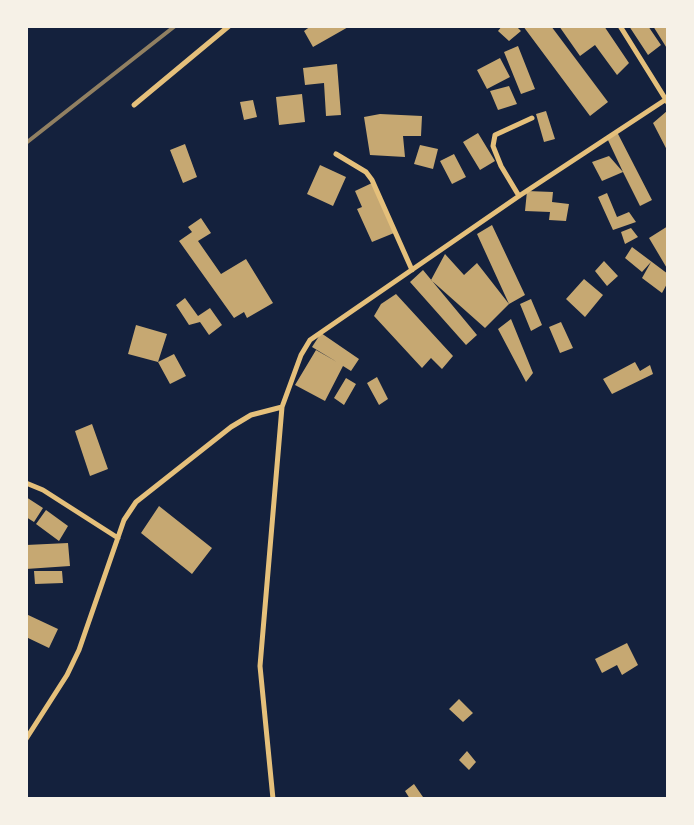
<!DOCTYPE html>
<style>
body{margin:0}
#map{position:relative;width:694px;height:825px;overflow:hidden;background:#14213d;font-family:Ubuntu,sans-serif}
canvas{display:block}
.frame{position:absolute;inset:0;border:28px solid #f6f1e7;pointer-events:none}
</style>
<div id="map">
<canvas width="694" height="825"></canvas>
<div class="frame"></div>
</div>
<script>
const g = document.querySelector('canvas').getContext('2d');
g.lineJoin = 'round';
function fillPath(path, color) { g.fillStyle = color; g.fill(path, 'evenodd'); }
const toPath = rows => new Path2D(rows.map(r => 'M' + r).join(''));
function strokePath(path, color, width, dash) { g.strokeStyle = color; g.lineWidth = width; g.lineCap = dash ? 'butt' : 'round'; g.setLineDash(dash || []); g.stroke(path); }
const building = toPath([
 [311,26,350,26,313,47,304,31],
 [502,26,516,26,521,31,509,41,498,31],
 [523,26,551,26,608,102,590,116],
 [559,26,604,26,629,63,617,75,595,45,580,56],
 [629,26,648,26,661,45,648,55],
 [653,26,668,26,668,50],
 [518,46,535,89,521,94,504,52],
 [500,58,510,77,487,89,477,70],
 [337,64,341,115,326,116,324,83,305,85,303,68],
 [509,86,517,104,498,110,490,91],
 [302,94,305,122,279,125,276,97],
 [253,100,257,117,244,120,240,102],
 [546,111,555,139,544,142,536,114],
 [667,111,668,113,668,152,653,123],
 [380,114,422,116,421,136,403,136,405,157,370,155,364,117],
 [617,132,652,200,640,206,623,172,602,181,592,162,609,156,623,172,607,138],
 [478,133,495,161,480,170,463,142],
 [185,144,197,177,183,183,170,150],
 [420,145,438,149,433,169,414,164],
 [454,154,466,177,452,184,440,161],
 [320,165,346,177,333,206,307,194],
 [372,183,394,233,372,242,357,209,362,207,355,191],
 [527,191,553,192,552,202,569,204,566,221,549,220,550,212,525,211],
 [607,193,617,217,629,212,636,222,613,230,598,197],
 [201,218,211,233,198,241,221,274,246,259,273,303,247,318,244,312,234,318,179,241,192,232,188,227],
 [492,225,525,295,509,304,485,328,431,280,445,254,464,275,477,263,509,304,477,234],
 [668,226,668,270,649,238],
 [631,228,638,237,625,244,621,232],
 [632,247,668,274,668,282,662,293,642,278,651,262,642,272,625,258],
 [604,261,618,276,607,286,595,271],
 [423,270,477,335,466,345,410,282],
 [584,279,603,295,585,317,566,299],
 [396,294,453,356,442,369,431,358,422,368,374,316,381,304],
 [185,298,198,316,210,308,222,325,209,335,200,322,189,325,176,305],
 [531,299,542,325,531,331,520,304],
 [511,319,533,373,526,382,498,329],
 [561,322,573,348,560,353,549,327],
 [136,325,167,334,158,362,174,354,186,376,170,384,158,362,128,354],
 [321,333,359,359,351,371,343,366,325,401,295,385,316,350,337,362,312,347],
 [635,362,640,371,650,365,653,374,612,394,603,379],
 [377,377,388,399,379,405,367,383],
 [346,378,356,384,344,405,334,398],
 [92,424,108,469,90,476,75,431],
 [26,497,43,508,34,522,26,517],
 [159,506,212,548,192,574,141,533],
 [46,510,68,526,59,541,36,524],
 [68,543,70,566,26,569,26,545],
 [34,571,62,571,63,583,35,584],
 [26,614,58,629,49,648,26,637],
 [627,643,638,665,622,675,617,665,602,673,595,659],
 [459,699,473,713,463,722,449,709],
 [467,751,476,762,469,770,459,760],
 [414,784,423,797,422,799,410,799,405,791]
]);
const minor = toPath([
 [620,26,668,103],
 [134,105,229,26],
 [336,154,366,172,372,180,412,270],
 [519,196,501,166,493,146,495,135,532,118],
 [26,483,43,490,118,538],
 [26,739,67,675,79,650,124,520,136,502,231,427,251,415,282,407],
 [273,799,260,666,282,407,301,355,310,340,519,196,668,98]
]);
const rail = toPath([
 [26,143,175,26]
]);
fillPath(building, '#c6a872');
strokePath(minor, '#e5c07b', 5);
strokePath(rail, '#918062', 4);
</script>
